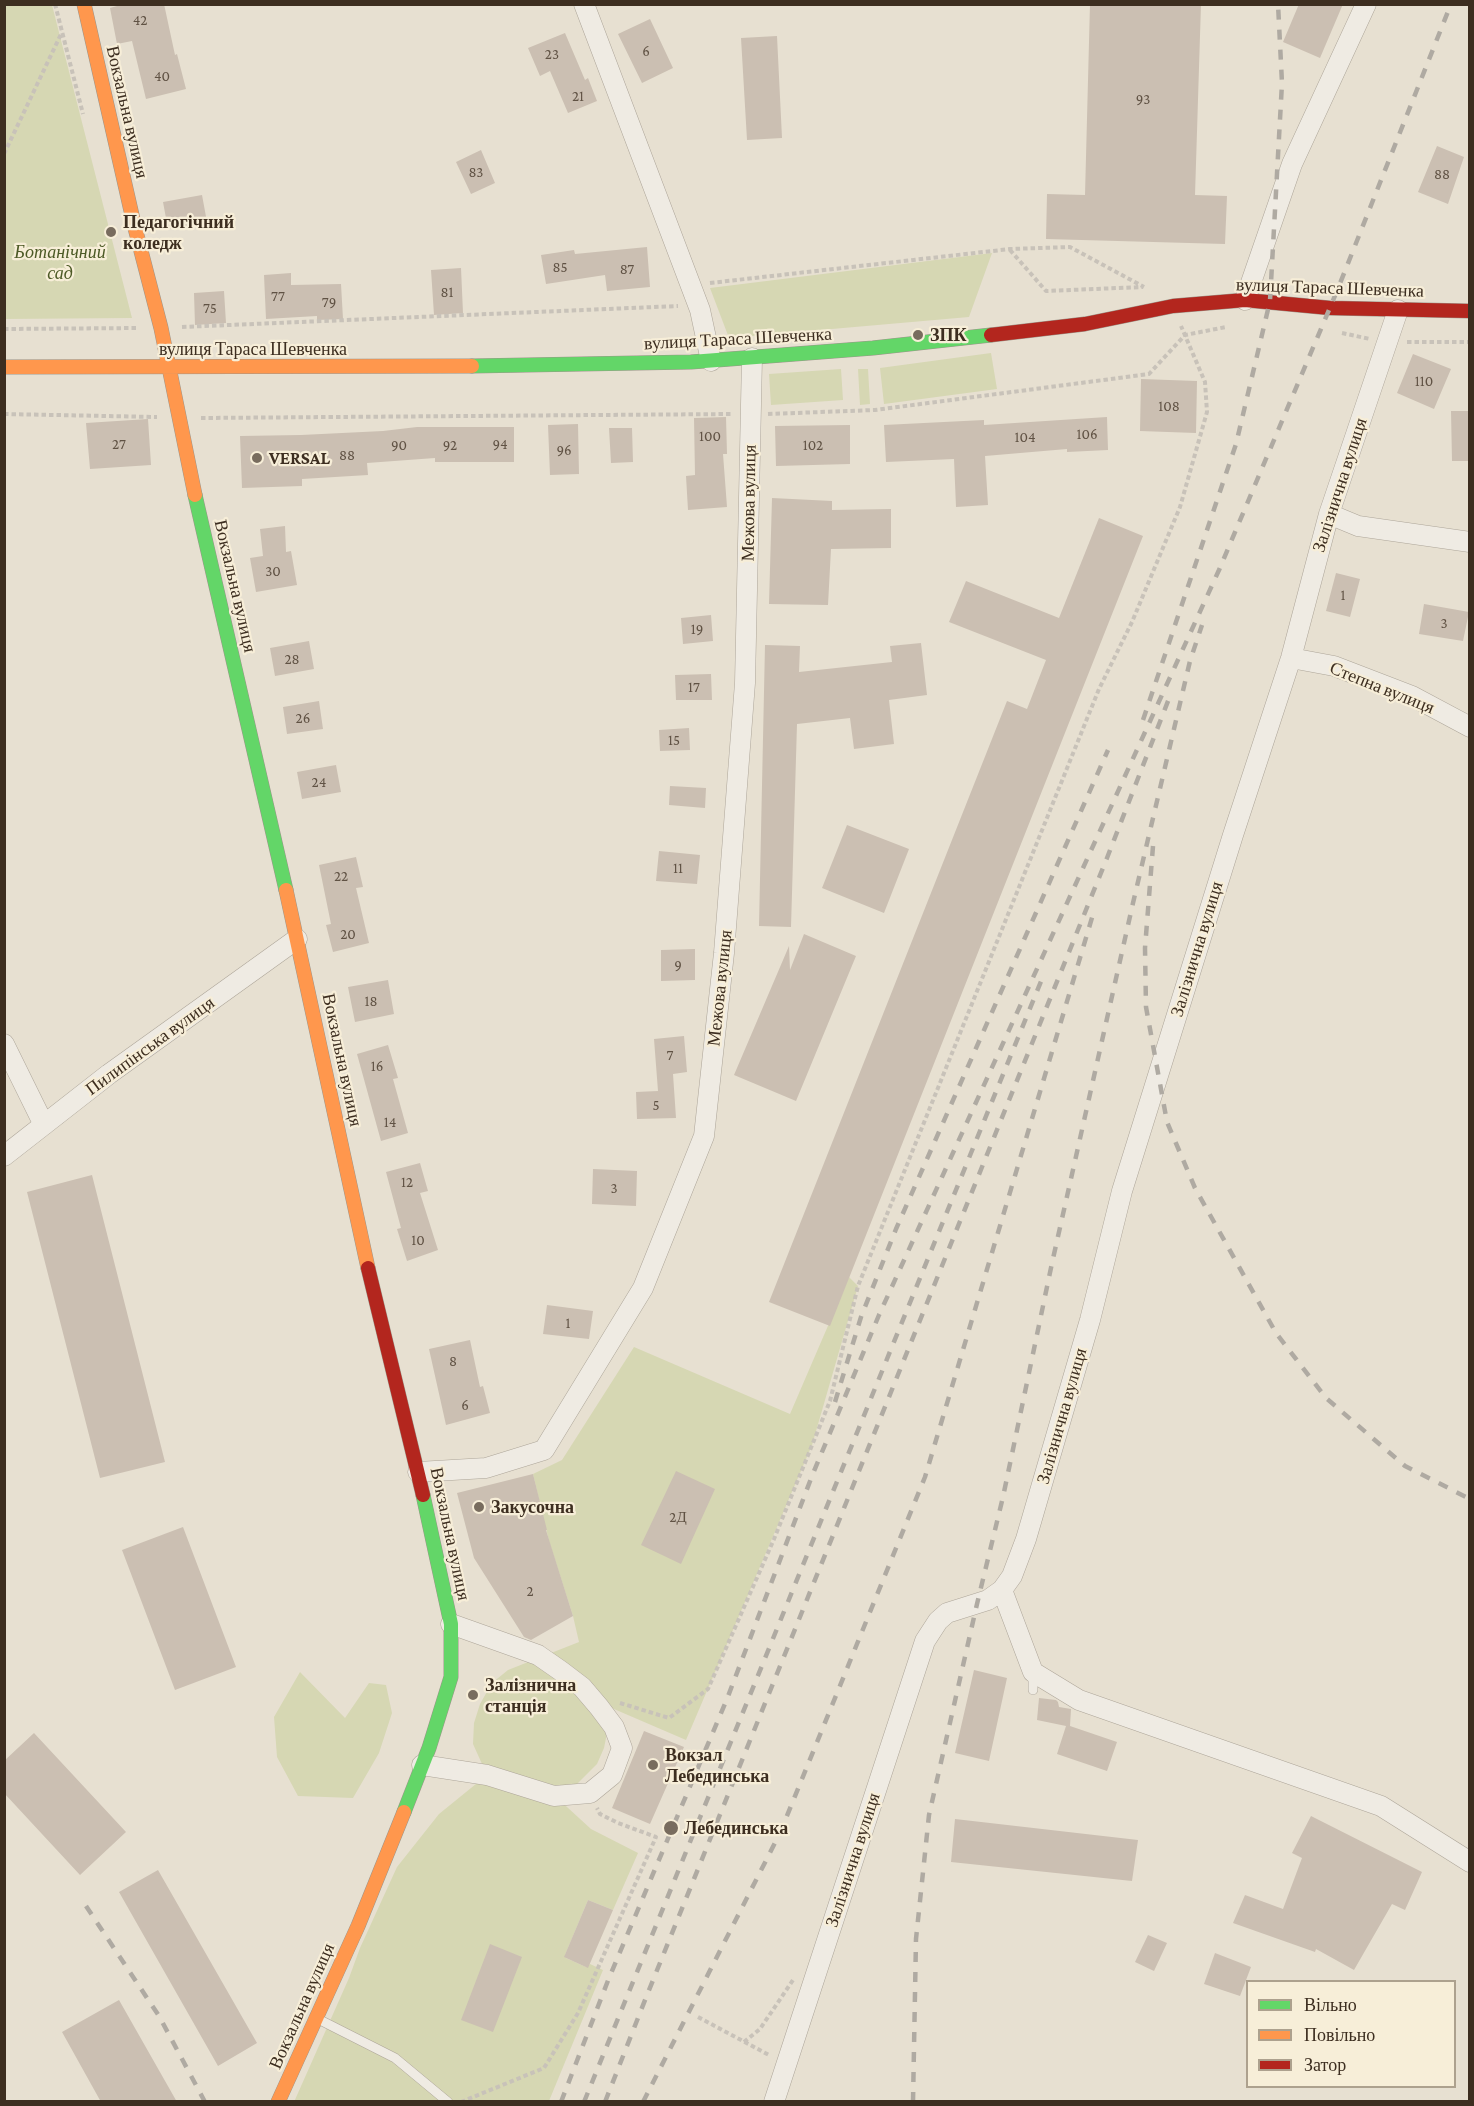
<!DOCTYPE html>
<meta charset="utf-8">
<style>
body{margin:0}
#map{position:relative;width:1474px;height:2106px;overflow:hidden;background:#e7e0d1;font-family:"Crimson Pro",serif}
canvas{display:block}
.frame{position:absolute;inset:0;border:6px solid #3d2e20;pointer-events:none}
.legend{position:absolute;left:1246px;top:1980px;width:210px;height:108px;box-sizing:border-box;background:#f7eed8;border:2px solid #ada18e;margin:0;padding:8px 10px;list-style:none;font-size:18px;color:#3d2e20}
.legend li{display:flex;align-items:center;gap:12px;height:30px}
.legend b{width:30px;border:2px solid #ada18e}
</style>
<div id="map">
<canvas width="1474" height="2106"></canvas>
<div class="frame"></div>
<ul class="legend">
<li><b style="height:8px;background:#63d668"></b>Вільно</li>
<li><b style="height:8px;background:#ff974d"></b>Повільно</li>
<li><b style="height:8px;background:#b3261e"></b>Затор</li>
</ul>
</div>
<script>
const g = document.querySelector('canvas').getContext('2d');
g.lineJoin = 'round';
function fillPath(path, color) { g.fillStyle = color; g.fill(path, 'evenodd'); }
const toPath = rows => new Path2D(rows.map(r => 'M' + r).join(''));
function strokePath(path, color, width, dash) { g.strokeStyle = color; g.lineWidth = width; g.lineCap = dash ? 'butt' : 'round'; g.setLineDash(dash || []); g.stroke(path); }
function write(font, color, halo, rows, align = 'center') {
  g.font = font + ' "Crimson Pro",serif'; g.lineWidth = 4.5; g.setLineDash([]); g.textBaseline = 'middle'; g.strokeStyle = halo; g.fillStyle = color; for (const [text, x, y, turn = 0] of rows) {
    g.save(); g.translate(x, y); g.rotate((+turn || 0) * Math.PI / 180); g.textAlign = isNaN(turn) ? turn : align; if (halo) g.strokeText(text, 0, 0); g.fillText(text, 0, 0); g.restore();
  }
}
const green = toPath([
 [4,5,52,5,132,318,5,319],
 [992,253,969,317,729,338,710,288],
 [991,353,997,389,884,404,880,368],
 [841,369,843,400,771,405,769,374],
 [858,369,868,369,870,404,860,405],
 [849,1277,858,1286,812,1445,686,1740,593,1700,607,1733,604,1748,597,1764,577,1784,555,1796,591,1829,638,1853,613,1910,588,1900,565,1955,566,1958,586,1967,590,1964,603,1970,549,2101,294,2102,349,1978,360,1948,397,1867,439,1814,487,1775,473,1744,474,1723,480,1704,492,1683,508,1670,579,1642,573,1616,549,1541,533,1474,562,1460,634,1347,790,1414],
 [300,1672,345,1718,369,1683,386,1685,392,1713,379,1753,353,1798,298,1796,277,1757,274,1717]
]);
const building = toPath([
 [124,4,164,4,175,55,177,54,186,89,146,99,132,41,117,44,110,8],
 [1090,4,1201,4,1195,195,1227,196,1225,244,1046,239,1047,194,1085,195],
 [1299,4,1343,4,1320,58,1283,42],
 [650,19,673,68,642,83,618,34],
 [565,33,585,80,588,78,597,101,568,113,550,71,540,76,528,48],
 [777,36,782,138,747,140,741,38],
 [1437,146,1464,157,1448,204,1418,192],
 [481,150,495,183,471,194,456,162],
 [202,195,207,222,168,229,163,202],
 [647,247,650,287,607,291,605,275,546,284,541,255,574,250,575,254],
 [461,268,463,313,434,315,431,270],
 [291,273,291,285,341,284,343,319,317,320,317,316,266,319,264,275],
 [224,291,226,323,195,325,194,293],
 [1413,354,1451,369,1434,409,1397,393],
 [1141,379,1197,381,1196,433,1140,431],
 [1451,411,1470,411,1470,461,1452,461],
 [726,417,727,454,723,454,727,507,688,510,686,476,695,475,694,418],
 [1107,417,1108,450,1067,452,1067,449,985,456,988,505,956,507,954,459,886,462,884,425,984,420,984,425],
 [148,419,151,465,90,469,86,423],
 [578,424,579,474,550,475,548,425],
 [850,425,850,464,776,466,775,426],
 [417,427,514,427,514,462,435,462,435,458,367,463,368,475,302,479,302,486,242,488,240,436,301,435,383,431],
 [609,428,632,428,633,462,611,463],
 [772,498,832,501,832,510,891,509,891,548,831,549,828,605,769,604],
 [1099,518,1143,536,830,1326,769,1302,1007,701,1027,709,1046,660,949,622,966,581,1059,618],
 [285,526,286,552,291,551,297,585,256,592,250,558,263,556,260,529],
 [1336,573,1360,579,1350,617,1326,611],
 [1424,604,1469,612,1463,641,1419,634],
 [711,615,713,641,683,644,681,618],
 [309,641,314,669,275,676,270,648],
 [921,643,927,695,889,700,894,744,854,749,850,718,797,724,791,927,759,926,765,645,800,646,799,672,892,662,890,646],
 [711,674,712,700,676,700,675,675],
 [319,701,323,729,287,734,283,707],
 [689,728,690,750,660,751,659,730],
 [336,765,341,792,302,799,297,772],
 [670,786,706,788,705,808,669,805],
 [847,825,909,849,884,913,822,888],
 [659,851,700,855,697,884,656,881],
 [356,857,363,887,356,888,369,943,333,952,326,925,331,924,319,865],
 [804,934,856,956,796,1101,734,1075,789,946,790,970],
 [695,949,695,980,661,981,661,950],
 [388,980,394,1014,355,1022,348,987],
 [684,1036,687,1072,673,1074,676,1118,637,1119,636,1092,658,1091,654,1039],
 [388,1045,398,1078,393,1079,408,1133,381,1141,357,1054],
 [420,1163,428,1191,420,1193,438,1250,407,1261,397,1229,401,1228,386,1172],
 [593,1169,637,1171,636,1206,592,1204],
 [92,1175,165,1462,100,1478,27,1192],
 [547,1305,593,1311,589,1339,543,1334],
 [470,1340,480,1387,483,1386,490,1413,446,1425,429,1349],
 [676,1471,715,1489,681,1564,641,1545],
 [533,1474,547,1530,546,1530,573,1616,531,1640,524,1637,474,1558,457,1493],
 [183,1527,236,1667,175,1690,122,1550],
 [974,1670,1007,1678,989,1761,955,1753],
 [1039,1698,1056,1700,1058,1702,1059,1707,1071,1709,1070,1726,1117,1742,1107,1771,1057,1754,1066,1726,1037,1720],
 [644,1731,684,1747,650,1824,612,1808],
 [34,1733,126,1832,80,1875,4,1793,4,1761],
 [1311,1816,1422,1872,1405,1910,1392,1904,1354,1970,1316,1949,1315,1952,1233,1923,1245,1895,1283,1909,1302,1858,1292,1853],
 [955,1819,1138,1840,1132,1881,951,1862],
 [158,1870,257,2043,218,2066,119,1892],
 [588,1900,613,1910,588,1968,564,1957],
 [1148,1935,1167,1943,1154,1971,1135,1962],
 [490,1944,522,1957,493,2032,461,2020],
 [1215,1953,1251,1967,1240,1996,1204,1984],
 [119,2000,177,2102,101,2102,62,2032]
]);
const path = toPath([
 [55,4,83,114],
 [4,154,62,32],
 [1010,250,1046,291,1143,287],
 [710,283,1010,249,1070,247,1144,287],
 [182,327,678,306],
 [4,329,139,328],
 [1342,333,1370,339],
 [1407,342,1470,342],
 [4,414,157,417],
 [768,414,875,410,1149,374,1185,335,1226,327],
 [201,418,733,414],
 [620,1703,669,1718,708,1689,774,1539,830,1401,858,1286,1099,689,1132,622,1180,507,1207,412,1205,382,1181,326],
 [698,2017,769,2055],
 [744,2042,760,2029,793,1980],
 [461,2102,544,2068,578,2013,656,1837,618,1823,600,1814,597,1808]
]);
const lane = toPath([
 [1033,1690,1033,1672],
 [318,2019,395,2058,448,2102]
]);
const street = toPath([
 [584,4,700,310,711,361],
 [1245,300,1292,164,1366,4],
 [1329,514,1358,526,1470,542],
 [1291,658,1334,666,1412,696,1470,727],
 [4,1044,44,1125],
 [4,1156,109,1074,297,939],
 [418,1472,486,1468,544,1450,643,1288,704,1136,724,953,745,683,752,358],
 [1002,1590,1033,1672,1079,1700,1381,1806,1470,1862],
 [422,1765,487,1775,554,1796,590,1793,612,1775,622,1748,614,1727,599,1707,582,1687,561,1671,538,1655,451,1624],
 [774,2102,925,1641,938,1621,947,1613,988,1600,1002,1590,1012,1576,1026,1539,1090,1320,1122,1191,1233,835,1291,658,1329,514,1398,310]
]);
const fast = toPath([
 [472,366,691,362,873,348,991,335],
 [195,495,286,890],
 [404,1812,429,1748,451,1677,451,1624,423,1495]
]);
const slow = toPath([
 [84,4,134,224,161,328,195,495],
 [4,367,472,366],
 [286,890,368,1268],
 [278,2102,358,1926,404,1812]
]);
const jam = toPath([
 [991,335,1085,324,1173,306,1245,300,1330,308,1470,311],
 [368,1268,423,1495]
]);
const rail = toPath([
 [1143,720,1236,444,1270,301,1282,83,1278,4],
 [1153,846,1145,948,1146,1007,1167,1122,1195,1188,1276,1333,1326,1398,1405,1466,1470,1499],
 [835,1402,861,1317,896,1229,1108,750],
 [86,1906,159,2016,205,2102],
 [561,2102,609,1978,727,1699,812,1476,879,1315,1219,570,1337,291,1451,4],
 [584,2102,1044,974],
 [605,2102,647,1995,1107,858,1170,696],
 [643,2102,780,1833,925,1477,1094,911],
 [913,2102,916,1939,929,1815,977,1604,1003,1497,1052,1263,1133,903,1190,661,1202,625]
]);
const markers = [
 [111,232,6,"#786c5e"],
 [918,335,6,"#786c5e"],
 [257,458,6,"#786c5e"],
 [479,1507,6,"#786c5e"],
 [473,1695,6,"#786c5e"],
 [653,1765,6,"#786c5e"],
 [671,1828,8,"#786c5e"]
];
const numberNames = [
 ["42",140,20],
 ["6",646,51],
 ["23",552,54],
 ["40",162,76],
 ["21",578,96],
 ["93",1143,99],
 ["83",476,172],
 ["88",1442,174],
 ["85",560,267],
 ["87",627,269],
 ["81",447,292],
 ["77",278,296],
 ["79",329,302],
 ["75",210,308],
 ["110",1424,381],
 ["108",1169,406],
 ["106",1087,434],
 ["100",710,436],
 ["104",1025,437],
 ["27",119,444],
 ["94",500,444],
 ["90",399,445],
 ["92",450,445],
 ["102",813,445],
 ["96",564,450],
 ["88",347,455],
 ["30",273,571],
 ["1",1343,595],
 ["3",1444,623],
 ["19",697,629],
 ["28",292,659],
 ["17",694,687],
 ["26",303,718],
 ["15",674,740],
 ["24",319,782],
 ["11",678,868],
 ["22",341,876],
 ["20",348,934],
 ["9",678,965],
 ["18",371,1001],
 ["7",670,1055],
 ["16",377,1066],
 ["5",656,1105],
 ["14",390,1122],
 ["12",407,1182],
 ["3",614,1188],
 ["10",418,1240],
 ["1",568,1323],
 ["8",453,1361],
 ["6",465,1405],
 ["2Д",678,1517],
 ["2",530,1591]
];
const streetNames = [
 ["Вокзальна вулиця",127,112,77],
 ["вулиця Тараса Шевченка",1330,288,2],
 ["вулиця Тараса Шевченка",738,339,-3],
 ["вулиця Тараса Шевченка",253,349],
 ["Залізнична вулиця",1340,485,-72],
 ["Межова вулиця",749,503,-89],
 ["Вокзальна вулиця",235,586,77],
 ["Степна вулиця",1382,688,22],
 ["Залізнична вулиця",1197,949,-73],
 ["Межова вулиця",720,988,-84],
 ["Пилипінська вулиця",150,1046,-36],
 ["Вокзальна вулиця",342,1060,78],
 ["Залізнична вулиця",1062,1416,-74],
 ["Вокзальна вулиця",450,1534,78],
 ["Залізнична вулиця",853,1860,-72],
 ["Вокзальна вулиця",302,2006,-66]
];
const poiNames = [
 ["Педагогічний",123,222],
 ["коледж",123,243],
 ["ЗПК",930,335],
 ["VERSAL",269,458],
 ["Закусочна",491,1507],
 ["Залізнична",485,1685],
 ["станція",485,1706],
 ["Вокзал",665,1755],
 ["Лебединська",665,1776],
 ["Лебединська",684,1828]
];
const parkNames = [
 ["Ботанічний",60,252],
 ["сад",60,273]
];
fillPath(green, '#d6d7b3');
fillPath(building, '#cbbfb2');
strokePath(lane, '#ada599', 10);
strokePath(street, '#ada599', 21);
strokePath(fast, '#9c958a', 15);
strokePath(slow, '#9c958a', 15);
strokePath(jam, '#9c958a', 15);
strokePath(path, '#c8c2b9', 4, [4.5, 3]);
strokePath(lane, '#efebe3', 9);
strokePath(street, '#efebe3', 20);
strokePath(fast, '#63d668', 14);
strokePath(slow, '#ff974d', 14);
strokePath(jam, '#b3261e', 14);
strokePath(rail, '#afaaa2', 4.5, [10, 10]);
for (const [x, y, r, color] of markers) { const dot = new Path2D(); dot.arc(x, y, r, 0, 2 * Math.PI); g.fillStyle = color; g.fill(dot); strokePath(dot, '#f7eed8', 2); }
write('15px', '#605244', null, numberNames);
write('18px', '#3d2e20', '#f7eed8', streetNames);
write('bold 18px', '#3d2e20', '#f7eed8', poiNames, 'left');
write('italic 18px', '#4d5a26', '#f7eed8', parkNames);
</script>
